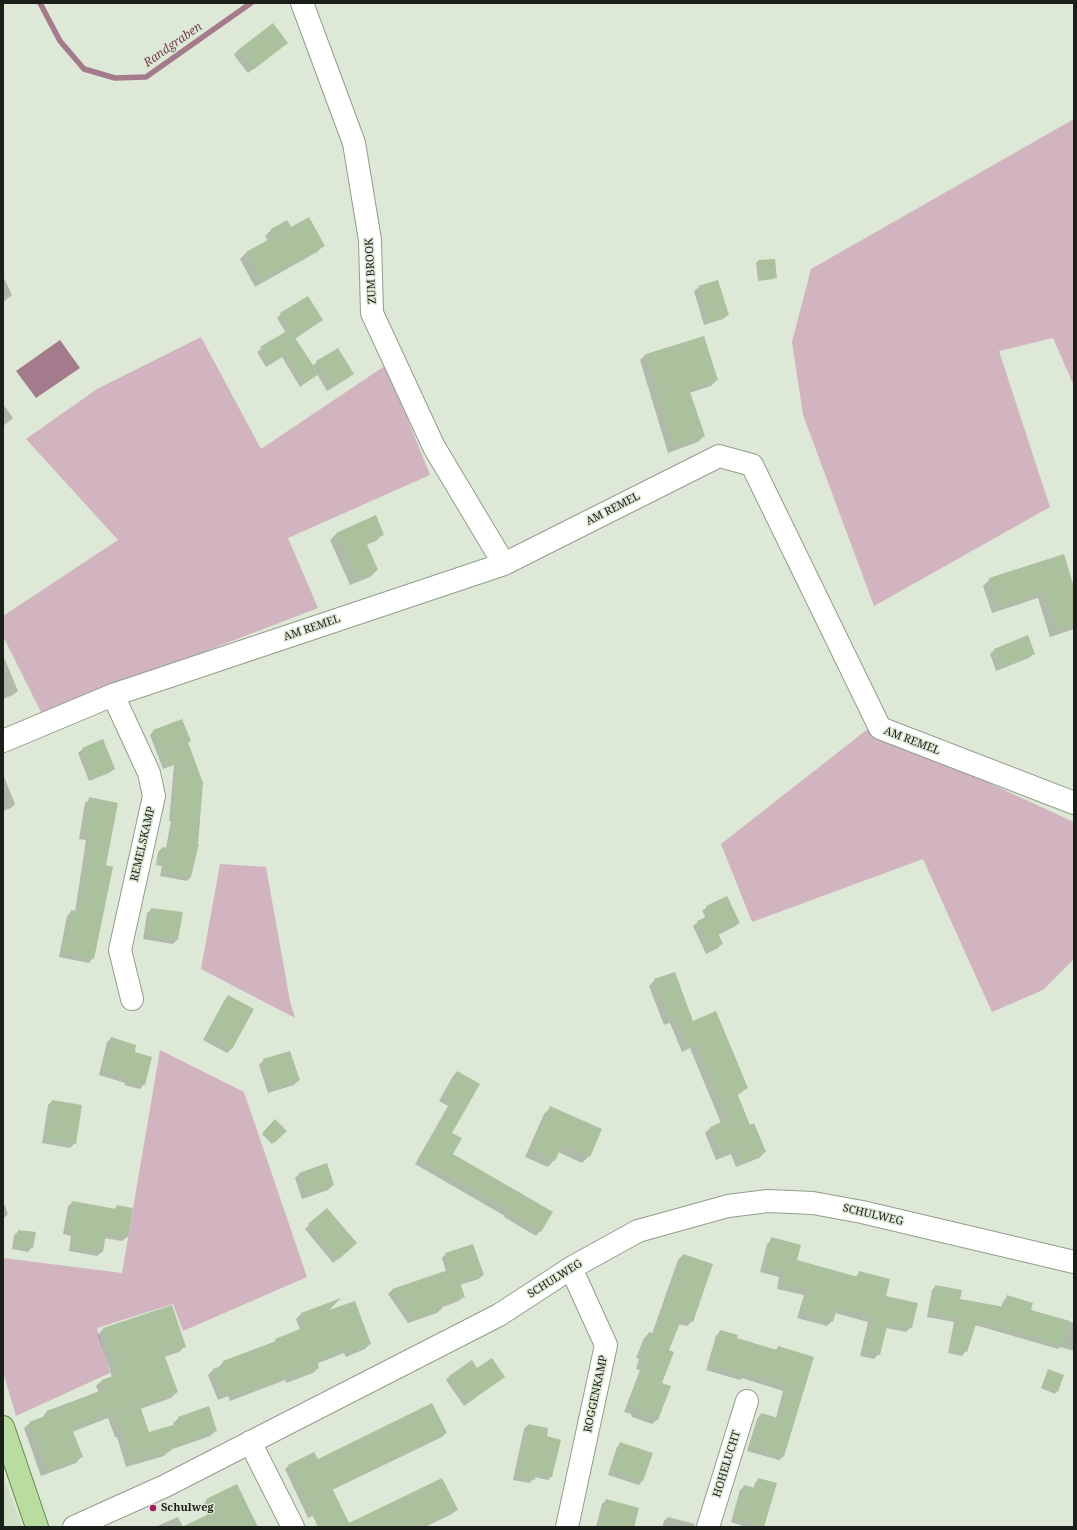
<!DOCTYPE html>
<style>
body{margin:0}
#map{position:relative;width:1077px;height:1530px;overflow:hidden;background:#dde9d6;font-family:"Noto Serif",serif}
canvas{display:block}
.frame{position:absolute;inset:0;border:4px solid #1b1f19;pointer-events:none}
</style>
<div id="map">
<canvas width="1077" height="1530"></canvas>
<div class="frame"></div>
</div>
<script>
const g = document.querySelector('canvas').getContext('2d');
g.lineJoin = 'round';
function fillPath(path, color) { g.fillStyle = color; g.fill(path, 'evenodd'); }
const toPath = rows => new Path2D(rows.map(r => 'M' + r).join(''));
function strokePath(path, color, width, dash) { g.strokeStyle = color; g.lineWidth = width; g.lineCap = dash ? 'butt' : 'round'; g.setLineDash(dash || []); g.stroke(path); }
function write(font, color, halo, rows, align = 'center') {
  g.font = font + ' "Noto Serif",serif'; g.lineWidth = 3; g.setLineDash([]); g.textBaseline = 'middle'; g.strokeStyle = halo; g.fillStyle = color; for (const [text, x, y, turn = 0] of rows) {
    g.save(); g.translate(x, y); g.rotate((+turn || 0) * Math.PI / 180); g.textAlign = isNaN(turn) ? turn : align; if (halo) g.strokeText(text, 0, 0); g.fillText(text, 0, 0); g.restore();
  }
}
const built = toPath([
 [3,1475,20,1521,22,1527,3,1527]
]);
const green = toPath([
 [1074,119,1074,386,1053,338,999,351,1050,507,874,606,803,415,792,342,811,269],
 [201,337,261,449,386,365,430,475,288,538,318,608,42,714,3,636,3,616,118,540,26,439,97,389],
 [869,728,1074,822,1074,959,1043,990,992,1012,923,859,752,922,721,844],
 [220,864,266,867,290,1001,295,1018,201,969],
 [160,1050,244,1092,307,1277,183,1331,173,1304,97,1328,110,1373,16,1416,3,1372,3,1258,122,1273]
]);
const water = toPath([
 [60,340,80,368,36,398,16,371]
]);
const shadow = toPath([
 [287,43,248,73,234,55,238,50],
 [272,229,290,229,324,245,317,252,255,287,240,259,246,253,268,241,265,236],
 [758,261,775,277,774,279,758,281,756,263],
 [3,276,12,295,3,302],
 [699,287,728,315,723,319,704,325,694,291],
 [281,314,322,320,295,339,313,366,317,362,353,374,348,378,327,391,317,374,300,387,282,357,266,367,257,352,286,333,277,318],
 [646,354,717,380,711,386,689,393,704,436,698,442,668,453,640,360],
 [3,404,13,418,3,426],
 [337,533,383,534,376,541,366,545,377,570,370,577,350,585,330,540],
 [990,579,1074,590,1074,629,1050,637,1038,598,992,613,983,586],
 [1027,637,1034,653,1029,658,996,671,990,654,994,650],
 [3,655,18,691,13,695,3,699],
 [182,720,190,741,188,743,191,877,187,881,160,876,162,866,156,865,158,852,162,848,166,848,171,821,169,821,174,765,163,769,150,735,153,731],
 [83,749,114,769,109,773,89,781,78,753],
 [3,774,15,804,11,808,3,811],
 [90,799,105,866,93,958,89,963,59,957,67,916,72,911,75,912,86,840,79,839,85,803],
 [707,907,739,923,734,927,718,935,722,944,718,948,706,954,693,926,698,922,706,918,702,911],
 [152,909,177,940,173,944,143,939,147,913],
 [655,980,693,1022,747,1088,741,1093,737,1095,750,1126,765,1152,759,1158,736,1167,731,1154,716,1160,705,1133,710,1128,721,1123,690,1048,682,1052,670,1023,664,1025,649,986],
 [228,997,253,1010,231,1049,227,1053,203,1040,224,1001],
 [111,1038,134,1052,144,1084,140,1089,124,1085,125,1083,99,1075,107,1042],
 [264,1060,299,1080,294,1085,268,1093,259,1065],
 [457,1072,451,1133,451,1154,540,1231,536,1236,504,1217,505,1216,415,1164,448,1106,439,1101,453,1076],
 [52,1101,75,1143,70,1148,42,1143,48,1105],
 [551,1107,589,1156,582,1163,558,1152,554,1160,548,1167,525,1157,544,1114],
 [275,1121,285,1131,272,1144,262,1134],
 [326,1164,333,1185,328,1190,302,1199,295,1178,299,1174],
 [3,1201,8,1214,3,1219],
 [73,1202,114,1210,117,1206,132,1209,127,1237,122,1241,104,1238,102,1252,97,1256,69,1251,71,1236,63,1234,68,1206],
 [309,1225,352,1247,333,1263,305,1229],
 [19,1231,32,1247,28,1252,12,1249,14,1235],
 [772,1239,796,1261,855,1277,860,1272,884,1296,911,1327,906,1332,886,1328,879,1354,874,1359,860,1356,868,1322,835,1313,832,1321,827,1326,797,1318,804,1295,777,1289,779,1277,760,1272,767,1244],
 [446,1254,483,1275,479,1279,459,1285,463,1297,459,1301,440,1308,441,1309,437,1313,408,1323,388,1294,392,1290,446,1272,442,1258],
 [683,1255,692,1321,687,1326,678,1324,668,1351,660,1383,658,1419,652,1424,632,1417,631,1414,624,1412,640,1370,636,1369,639,1359,636,1358,644,1338,649,1333,652,1334,678,1260],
 [936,1286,959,1299,1001,1307,1004,1300,1008,1296,1030,1310,1074,1323,1074,1351,1060,1347,1058,1349,975,1325,966,1351,962,1356,948,1353,954,1322,927,1317,932,1290],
 [337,1301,325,1312,370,1344,365,1349,346,1357,344,1353,316,1364,318,1368,313,1373,286,1383,285,1380,230,1401,228,1396,218,1400,208,1375,214,1369,218,1368,223,1362,273,1344,276,1340,300,1330,296,1319,301,1314],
 [103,1329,185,1346,179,1352,164,1357,177,1392,171,1398,140,1409,148,1434,174,1426,173,1423,179,1418,216,1431,210,1436,170,1450,164,1456,126,1467,117,1437,115,1437,108,1418,72,1432,81,1457,76,1463,41,1476,24,1428,30,1423,42,1418,47,1411,99,1393,96,1386,102,1380,112,1377,98,1335],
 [720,1331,735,1339,775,1350,779,1347,813,1358,784,1456,779,1460,747,1451,757,1419,761,1414,776,1418,783,1391,742,1378,740,1380,706,1370,716,1336],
 [477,1369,503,1377,464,1406,446,1380,450,1376],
 [1049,1370,1063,1376,1055,1394,1041,1388],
 [528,1425,546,1437,552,1476,548,1480,534,1477,530,1483,513,1480,524,1429],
 [446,1433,442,1437,332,1490,334,1505,308,1518,285,1469,289,1465],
 [621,1443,642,1481,639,1485,608,1475,617,1447],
 [759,1479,776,1484,763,1527,746,1527,731,1522,740,1490,745,1486,753,1489,755,1483],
 [207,1500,257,1527,184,1527,208,1516,203,1504],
 [606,1500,633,1527,596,1527,602,1504],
 [457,1509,452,1514,425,1527,344,1527],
 [178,1517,183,1527,155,1527],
 [668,1517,695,1524,694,1527,662,1527,664,1521]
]);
const stream = toPath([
 [40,3,60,41,84,69,115,78,146,77,251,3]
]);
const building = toPath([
 [273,23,288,43,253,70,238,50],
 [309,217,325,246,262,281,246,252,275,236,271,229,287,220,291,227],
 [775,259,777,278,760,279,758,260],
 [718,280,729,315,709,321,698,286],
 [308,296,323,320,295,338,319,374,305,383,286,354,271,364,260,347,290,329,293,334,280,313],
 [704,336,718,380,689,389,705,436,674,447,646,354],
 [338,348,354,374,332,387,316,361],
 [376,515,384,535,366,542,378,570,357,579,336,533],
 [1064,554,1074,587,1074,625,1057,630,1044,592,999,607,989,578],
 [1028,635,1035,654,1001,667,994,649],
 [182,719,191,741,188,742,203,783,198,844,199,844,191,877,163,872,165,862,159,862,162,847,169,848,174,818,172,818,178,762,167,766,153,730],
 [103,739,115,769,93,778,82,748],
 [89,797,118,803,106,865,113,867,94,959,63,952,71,910,79,912,90,836,83,835],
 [727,896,740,923,718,933,723,944,710,950,697,921,710,915,706,906],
 [151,908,183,912,178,940,147,935],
 [675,972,693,1021,716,1011,748,1088,737,1093,750,1125,754,1123,766,1152,742,1162,737,1149,721,1155,710,1127,728,1119,696,1043,688,1047,676,1018,670,1021,654,979],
 [228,995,254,1009,232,1049,206,1035],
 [111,1037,136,1045,135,1052,152,1057,145,1085,128,1081,129,1079,103,1070],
 [290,1051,300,1080,273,1089,263,1059],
 [457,1071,480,1084,452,1133,462,1138,453,1154,553,1212,541,1232,508,1213,509,1211,419,1159,452,1102,443,1096],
 [52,1100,82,1105,76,1144,46,1139],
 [550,1106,602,1129,590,1157,562,1145,555,1161,531,1150],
 [275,1119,287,1131,274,1143,263,1132],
 [327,1163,334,1185,306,1195,299,1173],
 [72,1201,116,1209,117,1205,133,1208,128,1237,106,1233,103,1252,73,1247,75,1231,67,1230],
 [327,1208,357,1243,338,1260,308,1224],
 [18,1230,36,1232,33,1248,16,1245],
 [771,1237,801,1245,797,1260,858,1277,859,1271,890,1279,886,1296,918,1303,912,1328,888,1322,880,1355,864,1351,873,1317,837,1308,833,1322,802,1313,808,1290,781,1284,784,1272,764,1267],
 [473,1244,484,1275,460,1283,465,1297,441,1306,442,1309,412,1319,392,1289,451,1269,445,1253],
 [683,1254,713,1264,693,1322,682,1318,669,1350,674,1352,662,1383,671,1386,658,1420,638,1412,636,1409,628,1406,644,1365,640,1363,644,1354,640,1353,649,1332,655,1334],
 [935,1285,962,1290,960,1299,1004,1307,1007,1295,1033,1303,1031,1310,1070,1321,1063,1346,977,1321,967,1352,951,1349,957,1318,930,1313],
 [341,1298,329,1310,355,1301,371,1344,351,1352,350,1348,317,1361,319,1368,291,1379,290,1376,235,1396,234,1392,223,1396,213,1369,224,1365,223,1361,276,1341,275,1339,305,1327,301,1313],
 [172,1305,186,1347,164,1354,178,1392,140,1406,149,1432,180,1423,178,1417,209,1406,217,1431,170,1447,171,1451,132,1462,123,1432,121,1432,114,1413,72,1429,83,1457,47,1470,29,1422,48,1415,47,1411,105,1389,102,1380,118,1374,103,1328],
 [720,1330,738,1335,737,1338,777,1350,778,1346,814,1357,784,1456,751,1447,761,1413,778,1418,787,1387,746,1374,745,1376,709,1365],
 [492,1358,505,1377,468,1403,449,1376,472,1360,477,1368],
 [1048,1369,1064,1375,1058,1392,1042,1386],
 [432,1403,447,1433,332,1488,349,1523,442,1478,458,1510,422,1527,318,1527,288,1465,314,1452,318,1459],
 [528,1424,548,1428,547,1436,561,1440,552,1477,536,1473,535,1480,516,1476],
 [620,1442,653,1453,643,1481,611,1471],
 [758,1478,777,1483,764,1527,734,1518,744,1485,755,1488],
 [237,1484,258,1527,182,1527,213,1512,206,1499],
 [606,1499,639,1508,634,1527,598,1527]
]);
const minor = toPath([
 [302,3,354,143,370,240,372,313,434,447,504,564],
 [113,695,149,773,154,796,120,950,132,999],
 [3,741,113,695,504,564,719,456,752,465,880,728,1074,803],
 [250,1442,293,1527],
 [74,1527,165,1486,499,1315,571,1268,638,1231,728,1206,768,1201,813,1203,862,1212,1074,1262],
 [567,1527,606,1345,571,1268],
 [708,1527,747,1401]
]);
const major = toPath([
 [3,1427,37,1527]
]);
const markers = [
 [153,1508,4,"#a31d68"]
];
const streetNames = [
 ["ZUM BROOK",371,271,-93],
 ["AM REMEL",613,509,-27],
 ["AM REMEL",312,628,-19],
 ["AM REMEL",912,741,21],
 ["REMELSKAMP",143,844,-77],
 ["SCHULWEG",873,1215,13],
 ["SCHULWEG",555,1279,-32],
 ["ROGGENKAMP",596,1394,-78],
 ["HOHELUCHT",727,1464,-73]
];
const poiNames = [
 ["Schulweg",161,1508]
];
const waterNames = [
 ["Randgraben",173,45,-35]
];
fillPath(built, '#cfdfc6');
fillPath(green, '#d2b4c0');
fillPath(water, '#a47b8c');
fillPath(shadow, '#0003');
strokePath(stream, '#a47b8c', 5.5);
fillPath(building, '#abc19d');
strokePath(minor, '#929d8b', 24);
strokePath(major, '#648b48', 24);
strokePath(minor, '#fff', 22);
strokePath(major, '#b9dca1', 22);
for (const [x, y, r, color] of markers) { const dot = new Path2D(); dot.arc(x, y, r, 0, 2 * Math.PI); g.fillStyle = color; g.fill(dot); strokePath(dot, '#dde9d6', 1.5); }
write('11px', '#1b1f19', '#dde9d6', streetNames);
write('bold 11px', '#1b1f19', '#dde9d6', poiNames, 'left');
write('italic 12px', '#753d57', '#dde9d6', waterNames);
</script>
